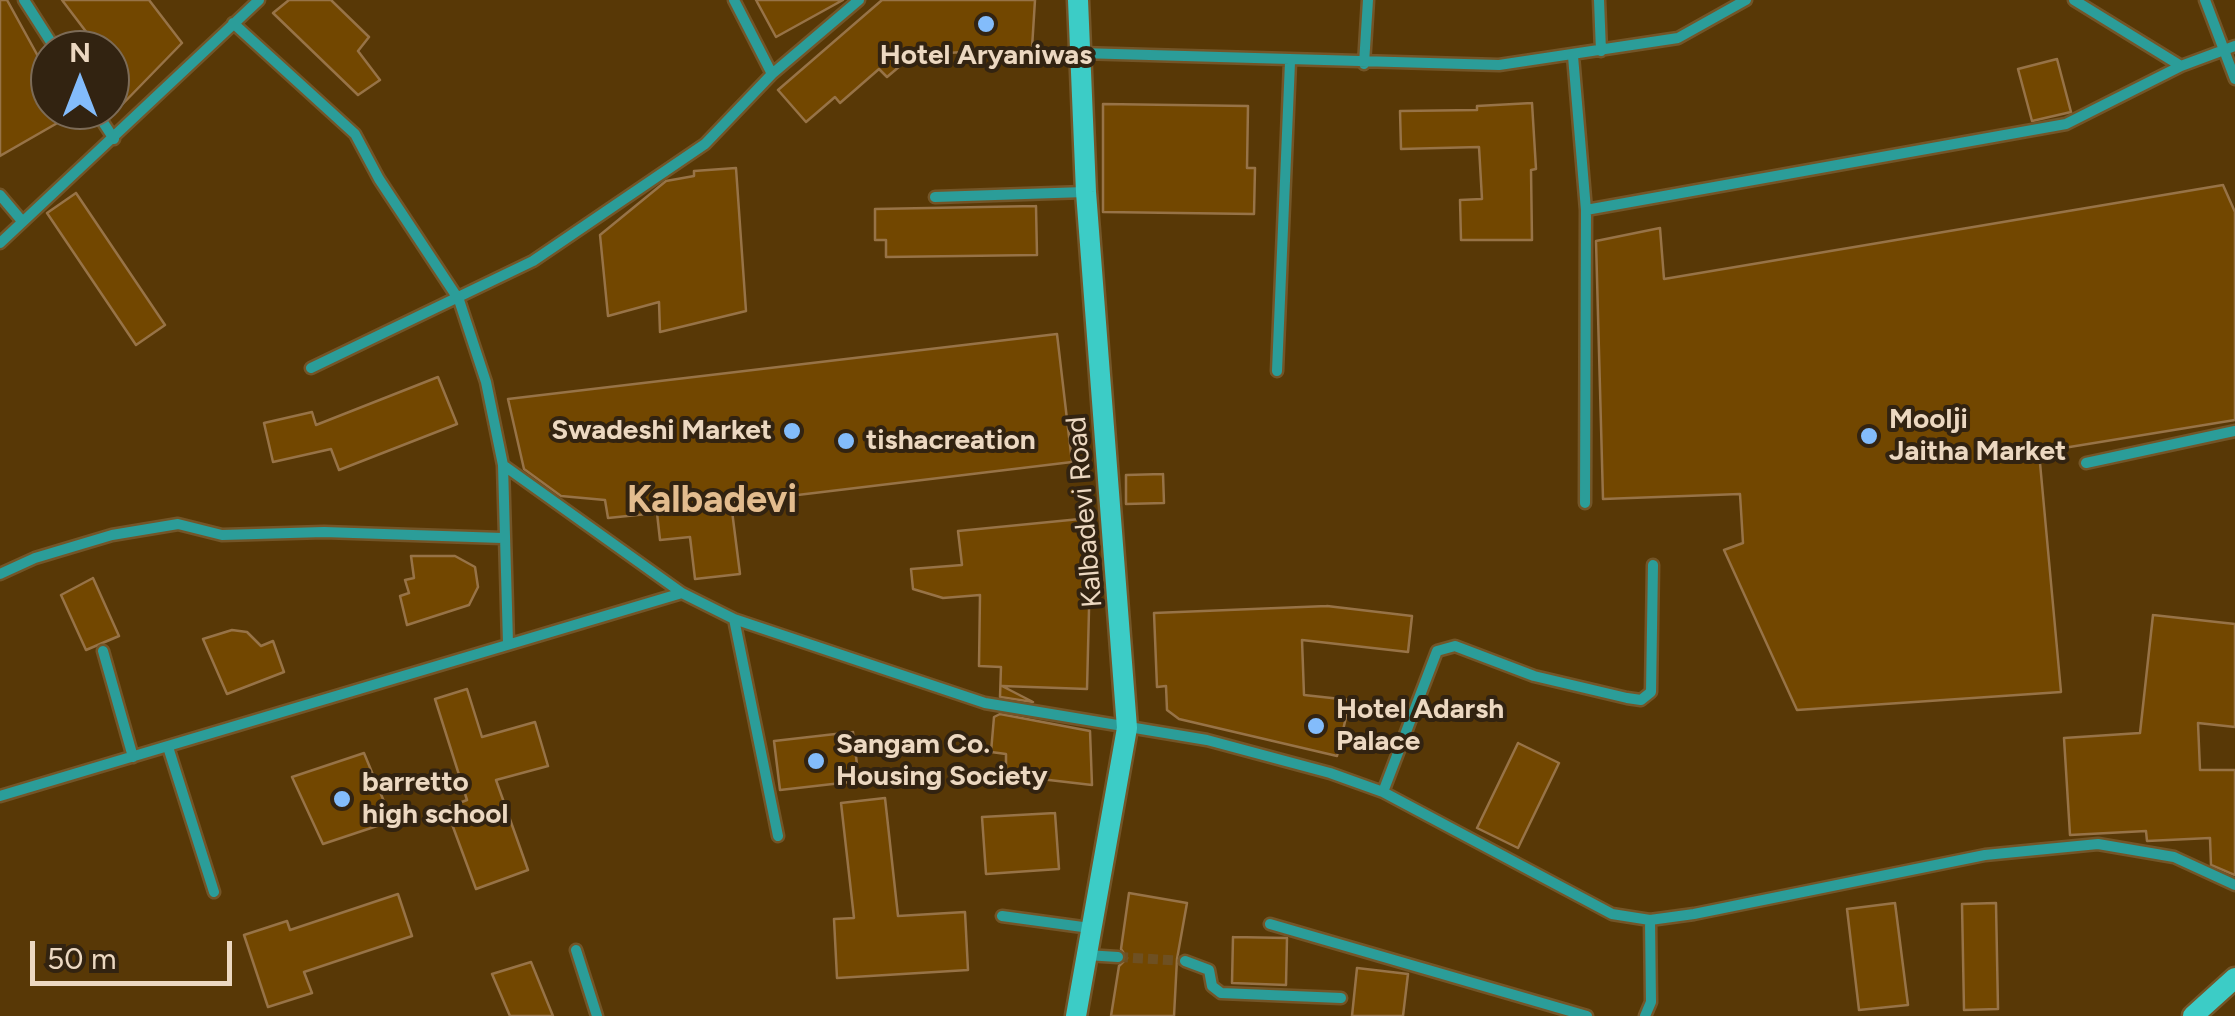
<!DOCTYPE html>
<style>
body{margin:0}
#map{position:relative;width:2235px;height:1016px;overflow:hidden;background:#583806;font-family:Figtree,sans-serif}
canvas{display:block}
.north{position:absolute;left:30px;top:30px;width:100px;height:100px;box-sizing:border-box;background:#322311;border:2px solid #7c6b57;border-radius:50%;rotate:0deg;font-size:28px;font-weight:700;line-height:40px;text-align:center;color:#ecd8c1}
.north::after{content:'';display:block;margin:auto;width:35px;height:45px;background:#83bcfb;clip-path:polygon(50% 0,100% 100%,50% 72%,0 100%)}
.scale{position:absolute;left:30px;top:941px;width:202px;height:45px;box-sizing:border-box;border:5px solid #ecd8c1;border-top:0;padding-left:12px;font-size:30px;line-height:35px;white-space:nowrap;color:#ecd8c1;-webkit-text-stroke:8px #322311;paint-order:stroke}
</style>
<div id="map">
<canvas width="2235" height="1016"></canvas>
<div class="north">N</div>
<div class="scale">50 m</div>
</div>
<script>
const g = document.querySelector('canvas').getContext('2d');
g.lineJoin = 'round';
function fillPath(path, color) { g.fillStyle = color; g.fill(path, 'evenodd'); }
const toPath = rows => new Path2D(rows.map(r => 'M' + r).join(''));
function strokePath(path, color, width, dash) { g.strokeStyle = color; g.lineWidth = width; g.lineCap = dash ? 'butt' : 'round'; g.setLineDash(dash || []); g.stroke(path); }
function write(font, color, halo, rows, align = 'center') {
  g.font = font + ' Figtree,sans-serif'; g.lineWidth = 8; g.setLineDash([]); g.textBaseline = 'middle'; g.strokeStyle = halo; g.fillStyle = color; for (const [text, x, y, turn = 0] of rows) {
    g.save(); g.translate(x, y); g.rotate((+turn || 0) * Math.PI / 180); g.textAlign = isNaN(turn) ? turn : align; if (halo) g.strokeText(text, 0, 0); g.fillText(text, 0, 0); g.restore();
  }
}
const building = toPath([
 [0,0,7,0,50,78,50,110,80,110,0,156,0,0],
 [62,0,149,0,182,43,110,117,110,50,100,50,62,0],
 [289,0,331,0,369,37,358,51,380,80,358,95,273,13,289,0],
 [756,0,843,0,776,37,756,0],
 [882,0,1035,0,1032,48,913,55,887,77,879,69,840,103,835,97,806,122,778,90,882,0],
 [2057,59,2071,112,2032,121,2018,69,2057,59],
 [1532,103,1536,169,1531,170,1532,240,1461,240,1460,200,1482,199,1479,147,1401,149,1400,111,1477,110,1477,106,1532,103],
 [1103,104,1248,106,1247,168,1255,168,1254,214,1103,212,1103,104],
 [736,168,746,311,660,332,659,302,608,316,600,235,666,181,694,176,694,171,736,168],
 [2223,185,2235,212,2235,420,2039,452,2061,692,1797,710,1724,550,1743,543,1740,494,1603,499,1596,241,1660,228,1664,279,2223,185],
 [76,193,165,325,136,345,47,213,76,193],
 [1036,206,1037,255,886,257,886,240,875,240,875,209,1036,206],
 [1057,334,1072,462,731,503,740,574,695,579,690,537,660,540,657,513,608,518,605,500,561,496,524,469,508,399,1057,334],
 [438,377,457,424,339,470,331,449,273,462,264,423,312,412,316,425,438,377],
 [1163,474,1164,503,1126,504,1126,475,1163,474],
 [1080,519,1089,610,1087,689,1002,686,1033,702,1000,697,1001,667,979,666,980,595,943,598,913,589,911,569,962,565,958,531,1080,519],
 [411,556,455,556,475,567,478,587,469,605,407,625,400,596,409,593,405,580,414,578,411,556],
 [93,578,119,636,86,650,61,595,93,578],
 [1327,606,1412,616,1408,652,1302,640,1304,695,1350,700,1337,756,1179,719,1167,710,1166,686,1157,687,1154,613,1327,606],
 [2153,615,2235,624,2235,727,2198,723,2200,770,2235,770,2235,875,2211,865,2210,838,2147,841,2146,831,2070,835,2064,738,2140,733,2153,615],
 [232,630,247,632,261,646,273,641,284,672,227,694,203,639,232,630],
 [467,689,482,737,535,722,548,766,496,780,528,870,476,889,446,808,467,800,435,699,467,689],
 [1000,714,1090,731,1092,785,1006,775,1006,754,991,752,994,717,1000,714],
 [853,732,859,781,780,790,774,741,853,732],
 [1518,743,1559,763,1518,848,1477,828,1518,743],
 [364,753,392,821,323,844,292,777,364,753],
 [885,798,898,916,965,912,968,970,837,978,834,919,854,918,841,803,885,798],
 [1055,813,1059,869,986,874,982,817,1055,813],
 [1129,893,1187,903,1177,959,1174,1016,1111,1016,1119,966,1127,958,1121,949,1129,893],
 [398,894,412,936,304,972,312,993,268,1007,244,935,287,921,290,930,398,894],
 [1895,903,1908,1005,1859,1010,1847,909,1895,903],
 [1996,903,1998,1009,1964,1010,1962,904,1996,903],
 [1233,937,1287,938,1286,985,1232,983,1233,937],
 [531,962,553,1016,510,1016,492,974,531,962],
 [1357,968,1408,974,1403,1016,1352,1016,1357,968]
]);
const streetTunnel = toPath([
 [1118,957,1185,961]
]);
const street = toPath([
 [24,0,56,50],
 [734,0,772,74],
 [1599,0,1601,51],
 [2074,0,2181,66],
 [2205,0,2235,79],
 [233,23,355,134,379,179,459,300,486,382,503,465,508,643],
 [1080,53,1499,65,1678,38,1746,0],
 [1573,56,1586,210,1585,503],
 [1364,64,1368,0],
 [95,110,114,139],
 [0,195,22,221],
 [935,197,1085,192],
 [1586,210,2066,124,2181,66,2235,46],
 [0,243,259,0],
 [311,368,533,261,705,144,772,74,859,0],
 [1277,371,1290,62],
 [2086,463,2235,431],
 [503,465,682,593,734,619,985,703,1207,740,1330,773,1383,792,1612,914,1650,920,1694,914,1985,855,2098,844,2174,857,2235,885],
 [0,574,35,558,112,535,178,524,222,535,324,532,502,538],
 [734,619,778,836],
 [103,651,133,757],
 [168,747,214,892],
 [1383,792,1437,651,1455,646,1534,676,1627,698,1641,700,1651,692,1653,565],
 [0,796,682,593],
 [1002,916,1090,928],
 [1270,924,1587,1016],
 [576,950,597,1016],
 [1086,955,1118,957],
 [1185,961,1209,970,1212,986,1221,993,1341,998],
 [1645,1016,1651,1002,1650,920]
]);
const secondary = toPath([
 [1076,1016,1127,728,1086,192,1078,0],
 [2193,1016,2235,978]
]);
const markers = [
 [986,24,10,"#83bcfb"],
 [792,431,10,"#83bcfb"],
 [1869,436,10,"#83bcfb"],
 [846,441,10,"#83bcfb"],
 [1316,726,10,"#83bcfb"],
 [816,761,10,"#83bcfb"],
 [342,799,10,"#83bcfb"]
];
const poiNames = [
 ["Hotel Aryaniwas",986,56,"center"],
 ["Moolji",1889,420],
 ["Jaitha Market",1889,452],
 ["Swadeshi Market",772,431,"right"],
 ["tishacreation",866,441],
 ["Hotel Adarsh",1336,710],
 ["Palace",1336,742],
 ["Sangam Co.",836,745],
 ["Housing Society",836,777],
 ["barretto",362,783],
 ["high school",362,815]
];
const streetNames = [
 ["Kalbadevi Road",1085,512,-95]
];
const districtNames = [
 ["Kalbadevi",712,501]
];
fillPath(building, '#724700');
strokePath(building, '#977347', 2.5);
strokePath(streetTunnel, '#6e5022', 10, [10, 5]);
strokePath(street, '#735528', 15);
strokePath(secondary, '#735528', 25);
strokePath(street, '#2b9d99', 10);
strokePath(secondary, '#3cccc6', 20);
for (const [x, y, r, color] of markers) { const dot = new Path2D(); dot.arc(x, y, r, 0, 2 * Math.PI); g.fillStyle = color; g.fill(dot); strokePath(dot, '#322311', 4); }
write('bold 28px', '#ecd8c1', '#322311', poiNames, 'left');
write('28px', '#ecd8c1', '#322311', streetNames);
write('bold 38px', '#e3bc8e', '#322311', districtNames);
</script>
